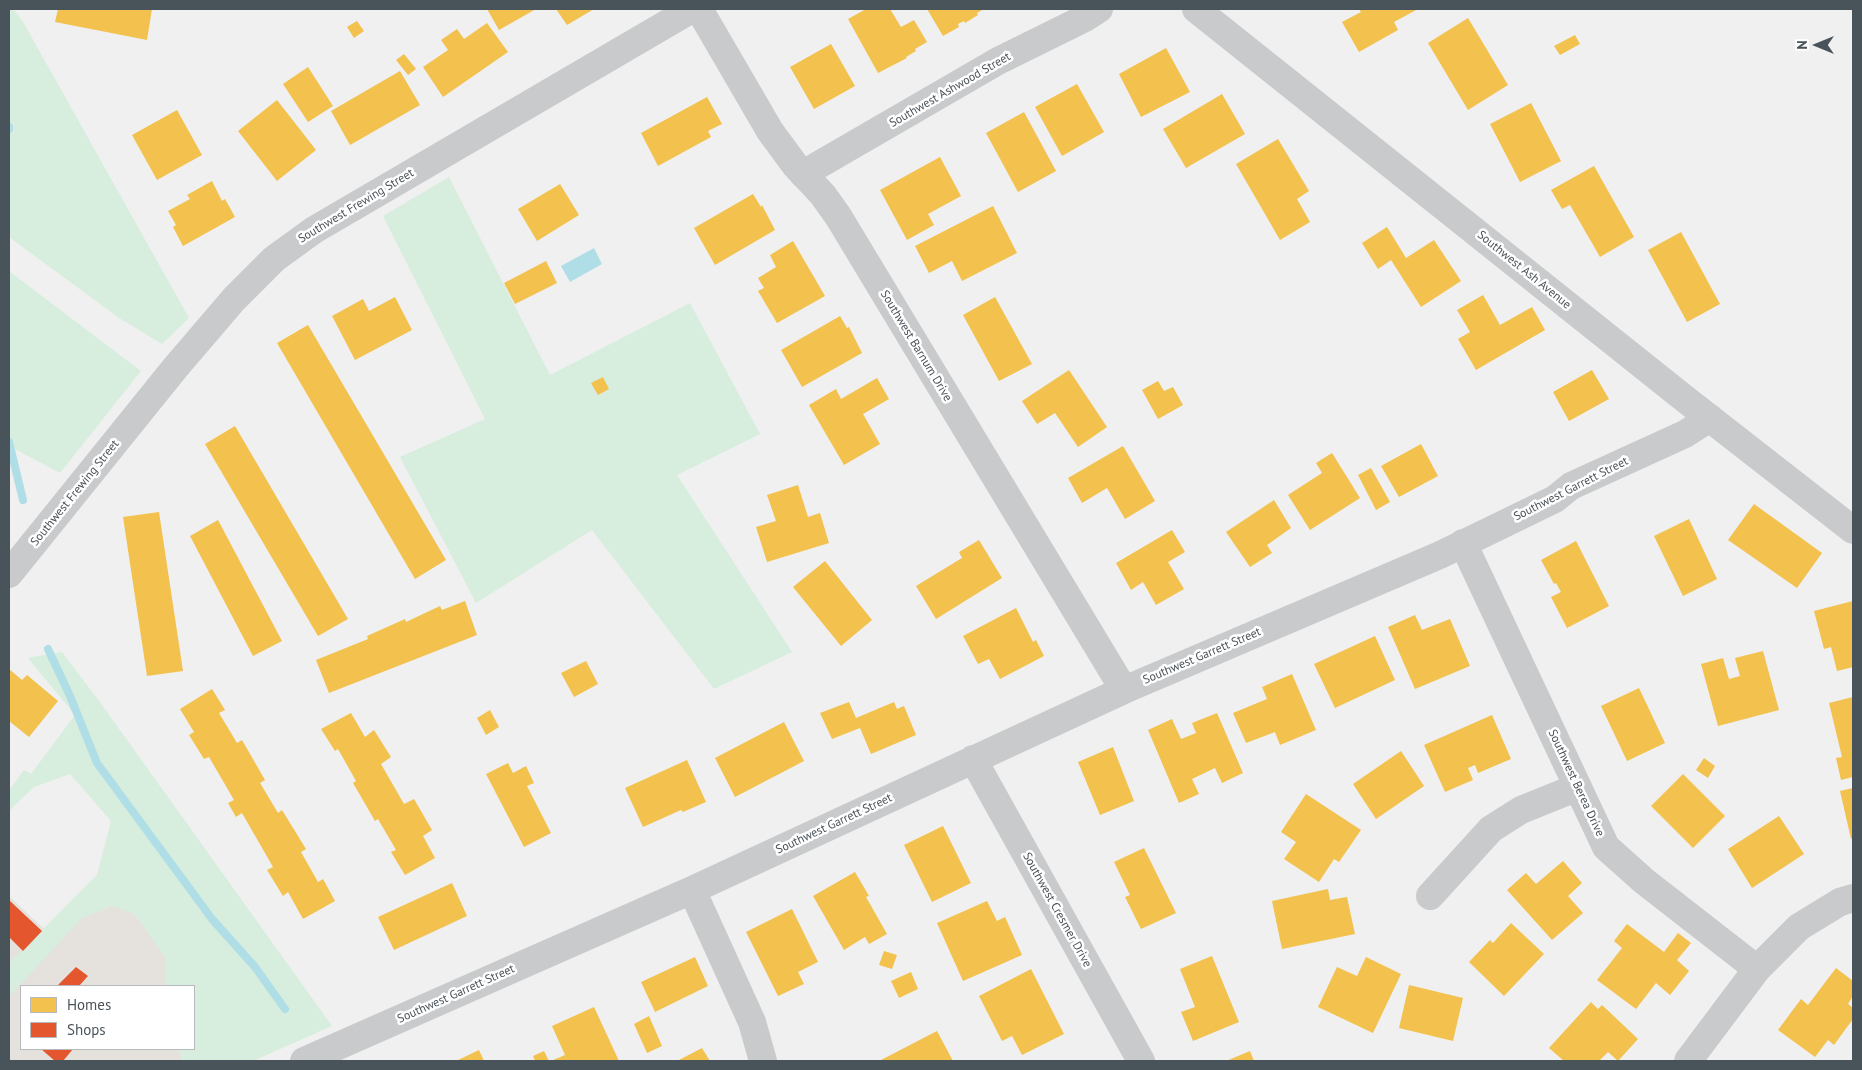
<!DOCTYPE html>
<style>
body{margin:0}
#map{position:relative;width:1862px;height:1070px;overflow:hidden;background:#f0f0f0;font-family:"PT Sans",sans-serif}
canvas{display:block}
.frame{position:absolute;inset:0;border:10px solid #49535a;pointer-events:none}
.legend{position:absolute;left:20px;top:985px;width:175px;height:65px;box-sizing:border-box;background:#fff;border:1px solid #b6babd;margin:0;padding:6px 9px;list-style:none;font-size:15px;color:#49535a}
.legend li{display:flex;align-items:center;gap:10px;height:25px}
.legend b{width:25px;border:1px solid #b6babd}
.north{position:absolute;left:1792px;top:20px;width:50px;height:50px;-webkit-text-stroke:4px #fff;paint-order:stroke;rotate:270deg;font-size:14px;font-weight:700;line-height:20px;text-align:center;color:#49535a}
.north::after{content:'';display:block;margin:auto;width:18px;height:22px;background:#49535a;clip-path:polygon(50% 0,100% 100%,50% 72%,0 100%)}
</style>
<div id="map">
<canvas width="1862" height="1070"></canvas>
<div class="frame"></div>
<ul class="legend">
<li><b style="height:14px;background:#f2c14e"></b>Homes</li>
<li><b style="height:14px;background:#e4572e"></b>Shops</li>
</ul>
<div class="north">N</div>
</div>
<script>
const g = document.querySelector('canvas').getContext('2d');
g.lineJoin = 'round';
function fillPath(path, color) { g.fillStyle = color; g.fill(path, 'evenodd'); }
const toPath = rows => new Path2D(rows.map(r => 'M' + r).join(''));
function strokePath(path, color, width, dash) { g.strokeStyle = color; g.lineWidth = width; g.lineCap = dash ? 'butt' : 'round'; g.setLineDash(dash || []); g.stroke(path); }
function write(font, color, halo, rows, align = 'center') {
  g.font = font + ' "PT Sans",sans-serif'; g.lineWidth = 5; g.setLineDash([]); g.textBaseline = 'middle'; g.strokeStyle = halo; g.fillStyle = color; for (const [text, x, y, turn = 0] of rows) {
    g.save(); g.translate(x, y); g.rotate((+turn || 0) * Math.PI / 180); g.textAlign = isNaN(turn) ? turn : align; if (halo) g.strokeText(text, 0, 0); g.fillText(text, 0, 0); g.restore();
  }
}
const commercial = toPath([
 [97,875,135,914,166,958,166,986,21,986,21,1049,179,1049,183,1061,9,1061,9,896,44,929]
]);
const green = toPath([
 [9,9,13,9,22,20,189,318,162,344,119,318,9,237],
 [449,177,550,375,690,303,760,434,677,475,792,652,714,689,592,530,476,603,400,457,485,419,383,216],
 [9,271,141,371,60,473,9,446],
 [62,652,102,705,332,1026,253,1061,183,1061,179,1049,194,1049,194,986,166,986,166,958,135,914,112,906,81,919,9,997,9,963,97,875,111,821,70,774,34,787,9,811,9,791,24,770,31,774,75,715,28,658]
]);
const water = toPath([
 [594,248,602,264,570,282,561,266]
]);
const homes = toPath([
 [58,9,152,9,147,40,55,22],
 [487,9,536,9,499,30],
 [556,9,594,9,567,25],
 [866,9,890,9,901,27,914,20,927,42,915,49,916,51,906,57,907,58,878,73,848,19],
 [927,9,984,9,977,13,978,15,965,23,964,21,958,24,959,27,943,36],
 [1359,9,1418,9,1394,22,1398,30,1359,52,1342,22,1361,12],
 [1468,18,1508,85,1468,110,1428,43],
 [357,21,364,31,354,38,347,27],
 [487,23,508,52,443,97,423,67,448,50,441,40,457,29,464,39],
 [1575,35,1580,44,1560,55,1554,46],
 [831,44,855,86,814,109,790,67],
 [1166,48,1190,92,1141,117,1119,74],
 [404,54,416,69,408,75,396,60],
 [308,67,333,106,308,122,283,84],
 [400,71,420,105,350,145,331,111],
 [1077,84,1104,132,1062,156,1035,107],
 [1222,94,1245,134,1186,168,1163,129],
 [707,97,722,124,708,131,711,137,658,166,641,133],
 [277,100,316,150,277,181,238,131],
 [1531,103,1561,161,1520,182,1490,124],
 [177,110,202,155,157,180,132,135],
 [1024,112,1056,171,1018,192,986,133],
 [1278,139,1309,191,1297,199,1310,222,1280,240,1236,164],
 [940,157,961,196,928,214,934,225,907,240,880,190],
 [1594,166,1634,237,1600,257,1570,205,1562,209,1551,190],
 [212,181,222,201,225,199,235,217,183,246,173,227,176,225,168,211,190,199,187,195],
 [560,184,579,215,537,241,518,209],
 [753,194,761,207,762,205,775,230,715,265,694,228],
 [993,206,1017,253,962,281,952,261,929,273,915,246],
 [1387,227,1406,258,1434,240,1461,281,1421,307,1391,260,1378,269,1362,243],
 [1681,232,1720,304,1687,322,1648,250],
 [793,241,825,296,777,323,758,291,764,288,758,278,776,267,770,255],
 [546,261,557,283,515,304,504,283],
 [1483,295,1500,325,1532,307,1545,330,1476,370,1458,339,1470,332,1457,310],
 [395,297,412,330,355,360,332,316,363,299,369,311],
 [995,297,1032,364,999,381,963,315],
 [840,316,847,328,849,327,862,353,802,387,781,350],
 [308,325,446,560,415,579,277,343],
 [1069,370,1107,427,1078,447,1055,413,1037,424,1022,401],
 [1592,370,1609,399,1569,421,1553,392],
 [603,377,609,389,598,395,591,383],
 [877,378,889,399,863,414,880,444,844,465,809,405,836,389,841,399],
 [1158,381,1164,391,1173,387,1183,405,1158,419,1142,390],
 [235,426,348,619,318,636,205,444],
 [1421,444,1438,476,1399,497,1381,466],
 [1123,446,1155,501,1125,519,1107,488,1082,503,1068,478],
 [1332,453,1360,498,1310,530,1288,495,1322,473,1316,463],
 [1371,468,1390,502,1376,510,1358,475],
 [798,485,808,517,820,513,829,543,767,562,756,527,776,521,767,495],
 [1274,500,1291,528,1267,545,1272,553,1250,567,1226,532],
 [1754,504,1822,553,1797,588,1728,540],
 [159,512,183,671,147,676,123,517],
 [1689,519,1717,579,1683,596,1654,536],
 [218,520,282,641,253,656,190,536],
 [1172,530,1185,552,1168,562,1184,589,1156,605,1143,582,1131,590,1116,563],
 [979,540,1002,578,936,619,916,586,962,558,959,552],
 [1576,541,1609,606,1567,628,1551,597,1561,592,1556,583,1554,584,1541,560],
 [825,561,872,620,841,646,793,587],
 [465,601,477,635,329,693,316,660,368,639,367,636,405,619,406,622,440,606,442,610],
 [1853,601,1853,667,1837,671,1831,647,1824,649,1814,611],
 [1016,608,1033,642,1036,640,1044,656,1000,679,989,659,978,664,963,636],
 [1415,615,1422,630,1450,619,1470,666,1415,689,1388,627],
 [1375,636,1395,680,1335,708,1314,664],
 [1763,651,1779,710,1718,726,1701,664,1723,658,1729,679,1740,676,1735,658],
 [586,661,598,684,574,697,561,673],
 [9,669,22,680,27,675,58,701,29,737,9,721],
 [1292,674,1316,730,1280,745,1275,732,1246,743,1233,713,1267,699,1262,687],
 [1639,688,1665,743,1627,761,1601,706],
 [212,689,225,710,219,713,237,743,242,740,265,780,260,783,278,813,282,810,306,849,301,852,318,882,323,879,335,901,303,919,288,892,283,896,267,870,273,867,242,813,236,817,228,803,234,800,209,757,204,759,189,735,194,732,180,709],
 [1853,697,1853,777,1841,780,1836,758,1842,757,1829,703],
 [849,702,856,718,894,702,897,709,904,706,916,735,871,754,860,728,832,739,820,713],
 [490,710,499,727,486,735,477,718],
 [351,713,365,737,374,730,391,757,381,764,404,804,414,799,432,830,423,836,435,858,405,875,391,852,396,850,378,819,375,821,353,783,356,781,338,749,335,751,321,729],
 [1217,713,1243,773,1222,783,1215,768,1192,779,1199,794,1179,803,1148,730,1172,719,1181,739,1196,733,1192,723],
 [1492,715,1511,759,1478,773,1475,765,1468,768,1473,780,1445,792,1424,745],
 [784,722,804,761,735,797,715,758],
 [1113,747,1134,801,1100,815,1078,762],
 [1401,751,1424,786,1376,819,1353,784],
 [1704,758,1715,766,1708,778,1696,770],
 [687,760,706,802,683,812,681,810,643,827,625,788],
 [508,763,513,773,526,766,534,783,527,786,551,833,524,847,486,774],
 [1683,774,1725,816,1693,848,1651,806],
 [1853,788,1853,838,1851,839,1840,791],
 [1306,794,1361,830,1339,862,1334,859,1319,882,1284,859,1296,842,1281,832],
 [1779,816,1804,854,1752,888,1728,849],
 [943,826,971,883,932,902,904,845],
 [1144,848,1176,913,1141,929,1125,897,1130,895,1114,862],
 [1563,861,1582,883,1568,896,1583,913,1552,940,1507,890,1526,873,1536,884],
 [855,872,869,896,866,897,887,934,869,944,865,937,844,950,813,896],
 [452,883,467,916,394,950,378,917],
 [1328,889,1330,900,1347,897,1355,934,1282,949,1272,901],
 [987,901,997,921,1005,917,1022,955,963,981,937,923],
 [792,909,818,962,798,972,804,984,778,996,746,932],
 [1511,923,1544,954,1504,996,1469,962,1490,940,1493,943],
 [1627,924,1664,952,1678,933,1691,943,1677,960,1689,971,1670,995,1656,983,1636,1009,1597,980,1622,948,1614,941],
 [884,951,897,955,892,969,879,965],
 [1212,956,1239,1022,1193,1041,1181,1012,1195,1007,1180,969],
 [695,957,708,986,655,1012,641,982],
 [1366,957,1401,974,1373,1033,1318,1007,1337,967,1357,976],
 [1836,968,1853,981,1853,996,1848,1004,1853,1008,1853,1019,1834,1045,1828,1040,1815,1057,1778,1030,1801,999,1808,1005],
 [1031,969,1064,1034,1022,1055,1012,1036,1002,1041,979,996],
 [911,972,918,989,899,998,891,981],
 [1409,985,1463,998,1453,1041,1399,1028],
 [1591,1002,1598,1009,1602,1005,1638,1039,1618,1061,1608,1052,1599,1061,1564,1061,1549,1048],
 [594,1007,619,1061,551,1061,565,1055,552,1026],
 [649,1016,662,1046,647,1053,634,1024],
 [937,1031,953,1061,879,1061],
 [702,1048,710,1061,677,1061],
 [479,1050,484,1061,456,1061],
 [544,1051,549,1061,535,1061,533,1056],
 [1250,1051,1254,1061,1226,1061]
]);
const shops = toPath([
 [10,901,42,931,23,951,9,937],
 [76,967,88,976,79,986,57,986],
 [41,1049,73,1049,63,1061,55,1061]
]);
const stream = toPath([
 [9,127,9,129],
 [9,442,23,500],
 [48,649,70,696,97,763,212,919,255,967,285,1009]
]);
const street = toPath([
 [699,9,770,131,795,165,823,195,838,216,1124,690],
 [1196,9,1685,399,1853,530],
 [803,174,998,61,1085,18,1099,9],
 [1463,543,1606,847,1644,881,1757,969],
 [9,574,175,368,234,299,274,259,314,230,692,9],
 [973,759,1141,1061],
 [692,890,752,1022,763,1061],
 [1430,896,1491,829,1521,810,1578,787],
 [304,1061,692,890,1124,690,1440,555,1555,499,1571,486,1685,434,1710,418],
 [1688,1061,1757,969,1799,927,1840,902,1853,898]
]);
const streetNames = [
 ["Southwest Ashwood Street",950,90,-30],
 ["Southwest Frewing Street",356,206,-31],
 ["Southwest Ash Avenue",1524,270,39],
 ["Southwest Barnum Drive",916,346,59],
 ["Southwest Garrett Street",1571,489,-27],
 ["Southwest Frewing Street",75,493,-51],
 ["Southwest Garrett Street",1202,656,-23],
 ["Southwest Berea Drive",1576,783,65],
 ["Southwest Garrett Street",834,824,-25],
 ["Southwest Cresmer Drive",1057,910,61],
 ["Southwest Garrett Street",456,994,-24]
];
fillPath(commercial, '#e5e2de');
fillPath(green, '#d7edde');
fillPath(water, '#b0dee6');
fillPath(homes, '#f2c14e');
fillPath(shops, '#e4572e');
strokePath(stream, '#b0dee6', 8);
strokePath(street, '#c8cacb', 28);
write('12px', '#49535a', '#fff', streetNames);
</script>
